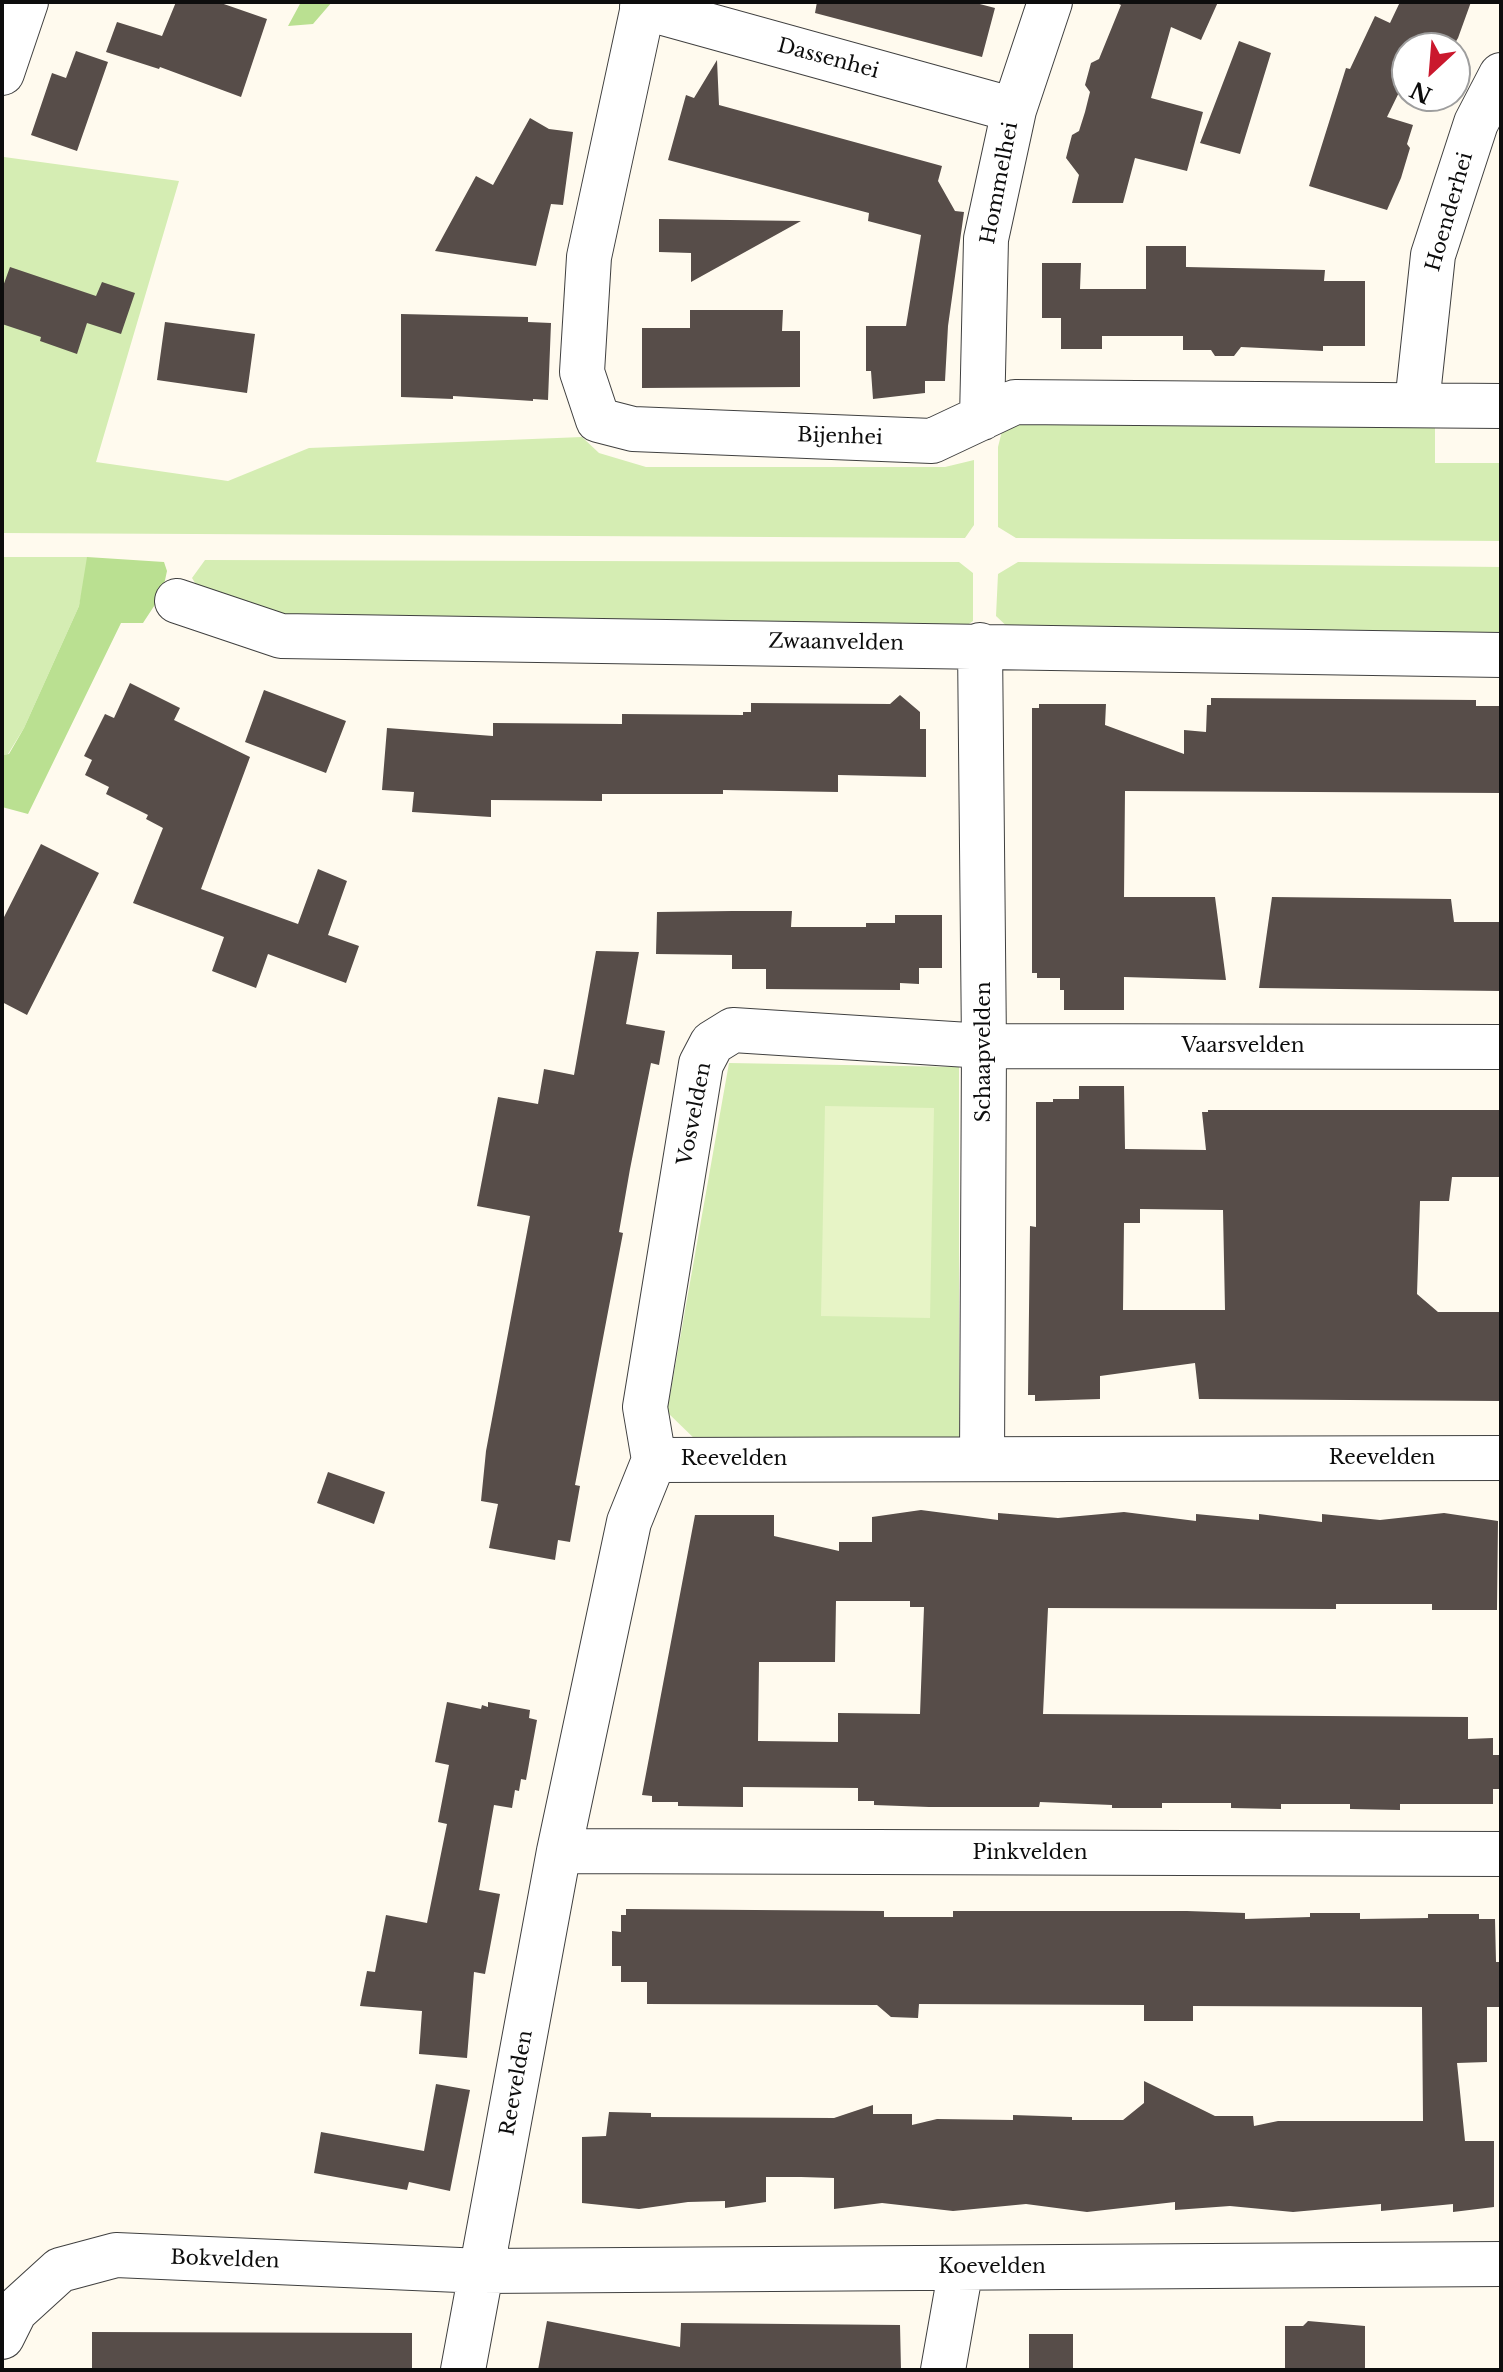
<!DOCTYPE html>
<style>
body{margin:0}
#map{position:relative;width:1503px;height:2372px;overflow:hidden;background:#fffaee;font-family:"Libre Baskerville",serif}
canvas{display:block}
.frame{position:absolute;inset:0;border:4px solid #0d0d0d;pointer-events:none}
.north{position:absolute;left:1391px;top:32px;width:80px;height:80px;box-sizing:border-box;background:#fff;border:2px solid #9e9e9e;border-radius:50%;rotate:206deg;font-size:22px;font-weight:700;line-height:32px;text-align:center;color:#0d0d0d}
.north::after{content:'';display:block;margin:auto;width:28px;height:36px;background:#ca182d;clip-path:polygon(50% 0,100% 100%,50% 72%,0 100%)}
</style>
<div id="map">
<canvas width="1503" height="2372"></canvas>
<div class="frame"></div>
<div class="north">N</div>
</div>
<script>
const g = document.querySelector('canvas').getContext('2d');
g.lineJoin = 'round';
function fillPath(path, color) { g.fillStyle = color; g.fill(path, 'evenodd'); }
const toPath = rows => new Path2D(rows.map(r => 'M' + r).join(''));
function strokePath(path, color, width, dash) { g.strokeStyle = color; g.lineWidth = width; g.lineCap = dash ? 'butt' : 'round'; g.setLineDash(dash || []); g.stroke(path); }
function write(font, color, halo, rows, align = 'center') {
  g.font = font + ' "Libre Baskerville",serif'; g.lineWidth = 8; g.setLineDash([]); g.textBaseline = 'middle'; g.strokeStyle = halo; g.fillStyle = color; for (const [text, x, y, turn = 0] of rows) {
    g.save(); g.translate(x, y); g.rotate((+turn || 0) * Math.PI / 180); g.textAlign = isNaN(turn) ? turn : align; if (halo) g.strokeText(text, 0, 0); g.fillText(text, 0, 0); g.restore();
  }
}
const green = toPath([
 [4,157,179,181,96,462,228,481,309,448,582,437,599,453,646,467,945,467,974,460,974,525,965,538,2,533],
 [1028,422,1435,423,1435,463,1501,463,1501,541,1016,538,998,527,998,447,1002,431],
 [2,557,87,557,87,569,79,606,24,728,8,754,2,755],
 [205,560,959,562,973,573,973,621,958,632,292,627,200,591,192,578],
 [1018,562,1501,567,1501,635,1014,633,996,616,998,574],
 [729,1063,959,1067,959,1442,700,1444,667,1412]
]);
const forest = toPath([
 [301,2,332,2,313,24,288,26],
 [87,557,164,562,167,571,162,594,143,623,121,623,28,814,2,807,2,755,9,754,24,728,79,606]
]);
const pitch = toPath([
 [825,1106,934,1108,930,1318,821,1316]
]);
const building = toPath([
 [176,2,218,2,267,19,241,97,160,67,159,69,106,52,117,22,162,36],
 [817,2,972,2,995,8,982,57,815,13],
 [1115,2,1218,2,1201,40,1171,27,1151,98,1203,112,1187,171,1135,158,1123,203,1072,203,1079,175,1066,158,1072,135,1079,131,1085,112,1090,92,1085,85,1091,63,1099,59,1121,5],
 [1400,2,1471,2,1458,38,1452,48,1407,48,1407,76,1387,117,1413,125,1407,144,1410,148,1401,178,1387,210,1309,186,1346,68,1350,69,1375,16,1390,23],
 [1239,41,1271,53,1240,154,1200,143],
 [76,51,108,62,77,151,31,135,52,73,66,78],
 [717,60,719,105,942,166,938,181,955,211,964,212,948,326,945,381,925,381,925,393,873,399,871,371,866,371,866,326,906,326,921,235,868,221,869,213,668,160,686,95,694,98],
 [530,118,549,129,573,132,563,205,551,204,536,266,435,251,476,176,493,185],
 [659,219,801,221,691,282,691,253,659,252],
 [1146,246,1186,246,1186,267,1325,270,1324,281,1365,281,1365,346,1323,346,1323,351,1241,347,1234,356,1215,356,1211,350,1183,350,1183,336,1102,336,1102,349,1061,349,1061,318,1042,318,1042,263,1081,263,1080,289,1146,289],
 [10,267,96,296,102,282,135,293,121,334,87,323,77,354,40,341,41,337,2,324,2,289],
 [690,310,783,310,782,331,800,331,800,387,642,388,642,328,690,328],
 [401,314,528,317,528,322,551,323,548,400,533,399,533,401,453,396,453,399,401,397],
 [165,322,255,334,247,393,157,380],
 [130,683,180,708,174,720,250,757,201,889,298,924,318,869,347,881,328,935,359,946,346,983,268,954,256,988,212,971,224,937,133,903,163,828,146,819,148,815,106,794,109,787,85,775,92,760,84,756,105,714,114,718],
 [264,690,346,721,326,773,245,742],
 [900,695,920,712,920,729,926,729,926,777,838,775,838,792,723,790,723,794,602,794,602,801,491,800,491,817,412,812,414,792,382,790,387,728,493,736,493,723,622,724,622,714,743,715,743,712,751,712,751,703,890,704],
 [1211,698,1476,700,1476,706,1501,706,1501,793,1125,791,1124,897,1215,897,1226,980,1124,977,1124,1010,1064,1010,1064,990,1060,990,1060,978,1037,978,1037,973,1032,973,1032,708,1039,708,1039,704,1106,704,1105,725,1184,754,1184,730,1206,732,1207,705,1211,705],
 [41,844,99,873,27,1015,2,1002,2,921],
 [1272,897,1451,899,1454,922,1501,922,1501,991,1259,988],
 [732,911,792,911,791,927,866,927,866,923,895,923,895,915,942,915,942,968,919,968,919,984,900,983,900,990,766,989,766,969,732,969,732,955,656,954,657,912],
 [596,951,639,952,626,1024,665,1031,659,1065,651,1063,630,1169,619,1232,623,1233,575,1485,580,1486,570,1542,558,1540,555,1560,489,1548,498,1504,481,1501,486,1451,530,1216,477,1206,498,1097,538,1104,544,1069,574,1075],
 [1079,1086,1124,1086,1125,1149,1206,1150,1202,1112,1208,1112,1208,1110,1501,1110,1501,1177,1452,1177,1449,1201,1420,1201,1417,1294,1438,1312,1501,1312,1501,1401,1199,1399,1195,1363,1100,1376,1100,1399,1035,1401,1035,1395,1028,1395,1030,1226,1036,1227,1036,1102,1053,1102,1053,1099,1079,1099],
 [1140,1209,1223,1210,1225,1310,1123,1310,1124,1223,1140,1223],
 [328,1472,385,1492,374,1524,317,1503],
 [921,1510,998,1520,998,1513,1058,1518,1124,1512,1196,1521,1196,1514,1259,1520,1259,1514,1322,1522,1322,1514,1380,1520,1444,1513,1498,1521,1497,1610,1432,1610,1432,1604,1336,1604,1336,1609,1048,1608,1043,1714,1468,1717,1468,1739,1493,1738,1493,1755,1501,1755,1501,1789,1493,1789,1493,1804,1400,1804,1400,1810,1350,1809,1350,1804,1281,1804,1281,1809,1231,1808,1231,1803,1162,1803,1162,1808,1112,1808,1112,1805,1040,1802,1039,1807,929,1807,874,1805,874,1801,858,1801,858,1788,743,1787,743,1807,678,1806,678,1802,652,1802,652,1796,642,1795,695,1515,774,1515,774,1536,839,1551,839,1542,872,1542,872,1517],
 [836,1601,910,1601,910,1607,924,1607,920,1714,838,1713,838,1742,758,1741,759,1662,835,1662],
 [447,1702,481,1709,482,1705,488,1707,488,1702,530,1710,529,1718,537,1720,526,1780,521,1779,519,1791,515,1790,512,1808,494,1805,479,1890,500,1894,485,1974,474,1972,467,2058,419,2054,422,2011,360,2006,367,1971,375,1972,386,1915,427,1923,447,1824,438,1822,449,1765,435,1762],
 [626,1909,884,1911,884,1917,953,1917,953,1911,1187,1911,1245,1913,1245,1919,1310,1917,1310,1913,1360,1913,1360,1919,1428,1918,1428,1914,1479,1914,1479,1919,1495,1919,1496,1962,1501,1962,1501,2007,1487,2007,1487,2062,1457,2063,1465,2141,1494,2141,1494,2207,1453,2212,1453,2204,1381,2211,1381,2204,1293,2212,1230,2206,1175,2210,1175,2202,1087,2212,1026,2204,953,2211,882,2203,834,2209,834,2178,801,2177,766,2177,766,2202,725,2208,725,2201,688,2202,639,2209,582,2203,582,2137,606,2136,609,2112,651,2113,651,2117,834,2118,873,2105,873,2114,912,2114,912,2125,937,2119,1013,2120,1013,2115,1072,2117,1072,2120,1123,2120,1144,2103,1144,2081,1215,2116,1253,2116,1254,2126,1278,2121,1423,2121,1422,2007,1193,2006,1193,2021,1144,2021,1144,2005,919,2004,918,2018,891,2017,877,2005,647,2004,647,1982,621,1982,621,1966,612,1966,612,1931,621,1932,621,1915,626,1915],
 [436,2084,470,2090,450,2191,409,2182,407,2190,314,2173,321,2132,424,2151],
 [547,2321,680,2347,681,2323,900,2325,901,2370,538,2370],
 [1308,2321,1365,2326,1365,2370,1285,2370,1285,2326,1303,2326],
 [92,2332,412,2333,412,2370,92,2370],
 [1029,2334,1073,2334,1073,2370,1029,2370]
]);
const minor = toPath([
 [644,2,589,257,582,372,598,420,633,429,932,441,1015,402,1501,406],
 [642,7,1014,110],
 [2,73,26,2],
 [1417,404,1433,255,1476,123,1501,75],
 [982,418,986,239,1014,110,1050,2],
 [177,601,281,636,1501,655],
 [980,645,984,1046,982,1458],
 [654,1460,645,1407,701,1064,712,1043,733,1030,984,1046,1501,1047],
 [559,1851,1501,1854],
 [2,2337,15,2311,60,2270,116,2255,482,2271,1501,2264],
 [463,2370,559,1851,629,1522,654,1460,1501,1458],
 [943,2370,961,2268]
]);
const streetNames = [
 ["Dassenhei",828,59,15],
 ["Hommelhei",1000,183,-79],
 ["Hoenderhei",1450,212,-74],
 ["Bijenhei",840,437,2],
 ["Zwaanvelden",836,643,1],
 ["Vaarsvelden",1243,1046],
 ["Schaapvelden",984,1052,-90],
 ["Vosvelden",695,1114,-79],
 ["Reevelden",1382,1458],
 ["Reevelden",734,1459],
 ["Pinkvelden",1030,1853],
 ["Reevelden",517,2083,-80],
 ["Bokvelden",225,2260,2],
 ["Koevelden",992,2267]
];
fillPath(green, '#d5edb3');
fillPath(forest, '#bae091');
fillPath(pitch, '#e7f4c6');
fillPath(building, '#574d49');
strokePath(minor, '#404040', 46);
strokePath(minor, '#fff', 44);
write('20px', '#0d0d0d', '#fff', streetNames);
</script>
